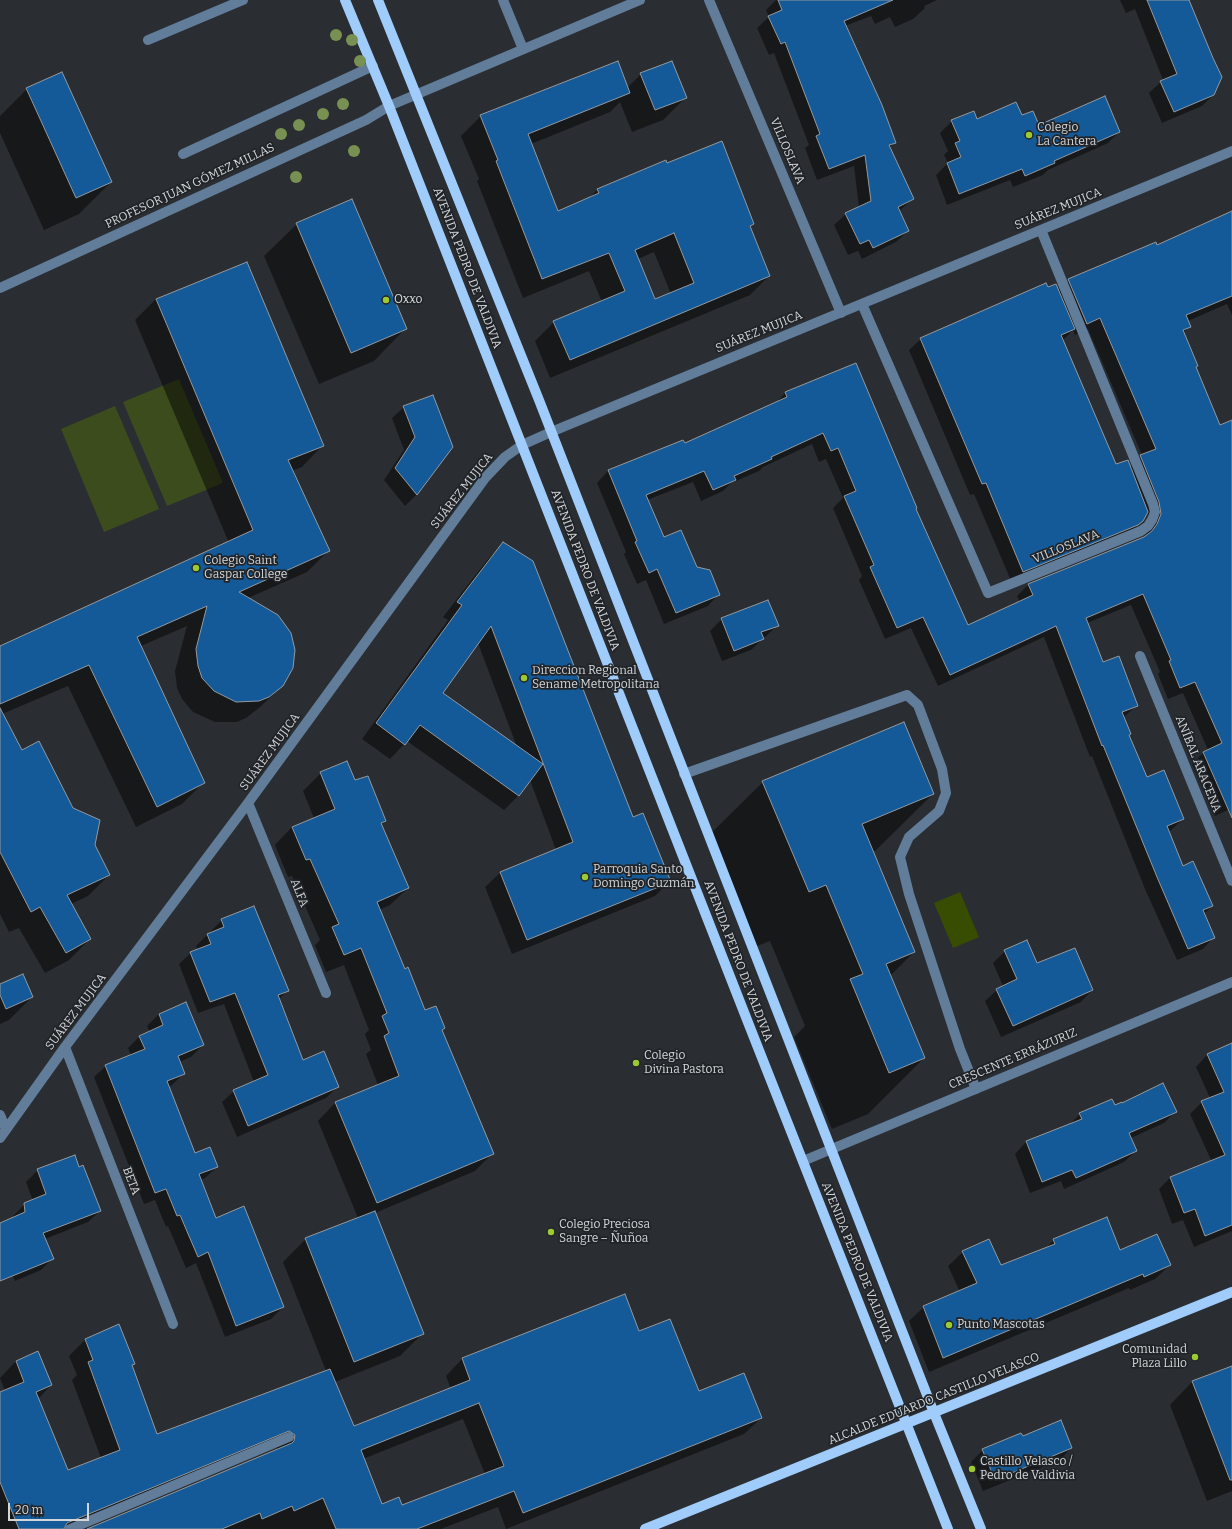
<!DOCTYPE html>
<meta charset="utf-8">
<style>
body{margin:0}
#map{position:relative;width:1232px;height:1529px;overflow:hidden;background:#2a2e32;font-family:Bitter,serif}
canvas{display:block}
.scale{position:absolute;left:8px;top:1503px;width:81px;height:18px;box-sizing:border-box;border:2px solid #d4d7d9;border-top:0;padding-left:5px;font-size:12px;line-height:14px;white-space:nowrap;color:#d4d7d9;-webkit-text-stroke:3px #202428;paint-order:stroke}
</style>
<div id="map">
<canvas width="1232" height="1529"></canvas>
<div class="scale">20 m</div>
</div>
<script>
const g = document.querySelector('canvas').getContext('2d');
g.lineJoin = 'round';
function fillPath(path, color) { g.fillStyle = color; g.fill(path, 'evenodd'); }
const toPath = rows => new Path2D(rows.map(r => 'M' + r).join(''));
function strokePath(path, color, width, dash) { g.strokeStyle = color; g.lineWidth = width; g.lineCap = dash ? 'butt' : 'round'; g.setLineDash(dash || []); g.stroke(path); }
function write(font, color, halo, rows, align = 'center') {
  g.font = font + ' Bitter,serif'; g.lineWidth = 3.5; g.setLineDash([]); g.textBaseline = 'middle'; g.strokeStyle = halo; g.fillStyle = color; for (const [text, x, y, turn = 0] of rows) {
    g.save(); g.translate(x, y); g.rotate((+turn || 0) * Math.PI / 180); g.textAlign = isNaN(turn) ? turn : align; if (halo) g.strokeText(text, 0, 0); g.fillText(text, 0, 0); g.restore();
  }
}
const green = toPath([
 [179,379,223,483,167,506,123,402],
 [115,406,159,509,104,532,61,429]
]);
const water = toPath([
 [960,892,979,937,953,948,934,903]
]);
const shadow = toPath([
 [776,0,937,0,924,6,925,8,913,19,895,27,890,17,875,24,871,16,845,26,895,142,889,148,913,199,899,211,908,231,896,242,862,259,858,251,848,255,834,225,846,214,859,208,854,166,817,180,805,148,809,145,774,53,769,55,757,28,769,17,766,10],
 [1120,0,1188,0,1214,94,1202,106,1162,123,1149,93,1163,80,1135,9,1126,13],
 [641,74,686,97,663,120,632,132,620,102,610,112,531,144,558,212,589,198,598,189,667,164,753,224,749,228,769,276,750,295,550,378,535,341,554,322,602,302,589,271,523,298,477,181,479,179,461,136,481,116,627,88],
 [654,252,671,294,654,301,638,259],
 [27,89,111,182,79,214,44,230,0,133,0,116],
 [1022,117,1039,126,1119,132,1108,143,1048,170,1043,175,1013,187,1010,180,947,205,936,175,948,163,944,155,948,151,940,133,952,121],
 [1232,216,1232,315,1227,304,1188,321,1190,326,1183,333,1197,366,1195,368,1220,427,1232,422,1232,819,1228,810,1215,816,1192,764,1204,752,1208,750,1183,693,1168,699,1158,674,1160,672,1131,605,1087,623,1102,664,1137,705,1123,718,1128,735,1146,778,1183,819,1169,832,1182,867,1212,906,1204,914,1214,937,1203,949,1177,960,1145,889,1092,756,1090,757,1044,637,938,686,911,628,885,639,859,580,862,576,833,508,843,498,826,459,819,462,812,444,763,467,759,471,731,483,723,491,701,501,693,482,647,500,664,538,696,568,719,594,708,606,664,624,646,580,637,584,624,554,626,552,597,483,608,471,682,441,684,445,775,404,785,393,856,365,915,509,967,626,1020,602,1017,596,1029,584,1146,536,1150,523,1147,511,1142,521,1130,533,1012,583,974,494,970,495,909,350,921,339,1047,288,1058,290,1069,280],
 [1088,329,1142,455,1130,467,1115,466,1062,341,1073,330,1075,335],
 [297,224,406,328,374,361,319,384,264,256],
 [156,299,323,445,302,467,292,471,328,551,307,572,248,598,282,686,260,707,246,718,237,722,215,722,193,712,182,699,177,688,175,671,187,626,141,646,203,783,182,804,136,827,68,686,2,714,22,751,72,809,109,875,88,896,71,904,90,939,69,960,45,973,19,928,9,932,0,914,0,647,229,543,135,320],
 [404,407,452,447,416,495,405,506,384,480,404,450,392,418],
 [503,544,632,819,670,881,655,896,512,954,485,887,500,873,556,850,530,780,518,796,504,810,407,741,390,759,362,739,448,620,443,617,488,559],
 [478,643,517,747,442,693],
 [722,619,778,625,751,650,722,661,710,631],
 [321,773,354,782,385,821,381,825,408,888,390,905,379,910,404,970,424,1012,444,1028,442,1031,493,1153,475,1171,375,1213,423,1333,400,1356,335,1382,353,1427,451,1389,446,1376,462,1359,624,1295,639,1332,698,1393,761,1418,744,1434,506,1529,498,1507,441,1529,117,1529,277,1450,277,1448,269,1447,68,1529,0,1529,0,1393,5,1391,0,1378,16,1361,51,1385,38,1399,67,1471,101,1458,72,1380,77,1375,69,1356,85,1340,118,1326,134,1364,132,1366,157,1436,326,1371,283,1262,306,1239,358,1218,318,1121,335,1103,378,1085,366,1054,371,1050,365,1034,369,1030,344,965,326,972,315,945,320,940,292,876,288,877,275,845,292,827,314,818,303,791],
 [463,1419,485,1474,401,1506,381,1505,363,1459],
 [763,782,933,794,876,850,873,852,914,952,890,976,924,1058,868,1114,832,1129,794,1037,805,1026,770,941,752,948,706,838],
 [222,920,288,990,279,999,302,1061,338,1086,326,1098,237,1137,222,1102,234,1091,254,1082,224,1004,198,1013,179,964,191,953,198,950,196,946,208,934,211,933,210,932],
 [1005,951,1037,964,1092,990,1081,1002,1001,1037,985,1001,997,990,1003,986,993,963],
 [0,985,32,997,9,1020,0,1024],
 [186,1003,203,1045,191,1057,179,1062,184,1073,172,1085,168,1087,195,1154,217,1167,205,1178,201,1180,215,1219,283,1307,271,1319,225,1337,196,1263,186,1268,168,1226,166,1227,155,1200,144,1204,94,1077,106,1066,131,1055,128,1048,140,1036,150,1032,147,1026,159,1014],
 [1232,1044,1232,1231,1194,1247,1183,1220,1172,1224,1159,1189,1170,1178,1212,1162,1190,1114,1202,1102,1210,1098,1196,1067,1207,1055],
 [1122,1104,1175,1112,1164,1123,1131,1138,1136,1151,1124,1162,1064,1189,1061,1181,1030,1193,1015,1154,1026,1142,1069,1125,1080,1114],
 [38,1170,100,1211,88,1222,45,1239,53,1258,41,1270,15,1281,0,1247,0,1228,13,1218,13,1216,25,1204,33,1201,26,1182],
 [1054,1240,1120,1251,1170,1265,1155,1279,1130,1290,1129,1288,929,1372,909,1321,924,1307,960,1292,948,1266,963,1252,1001,1267,1045,1249],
 [1232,1367,1232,1491,1207,1501,1170,1405,1192,1382],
 [1022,1437,1071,1448,1060,1460,983,1491,971,1462,983,1450]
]);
const building = toPath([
 [778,0,893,0,844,21,882,105,896,143,889,145,914,199,898,207,909,231,873,248,869,240,860,244,845,213,871,201,865,155,829,169,816,136,820,134,785,42,781,44,768,16,782,10,778,0],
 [1147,0,1189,0,1213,58,1222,77,1214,95,1174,112,1160,81,1177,74,1147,0],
 [618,61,630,93,528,134,558,211,599,193,597,189,666,160,667,163,722,141,754,224,750,226,770,276,570,360,553,321,625,291,609,253,542,279,496,161,498,160,480,115,618,61],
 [674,233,694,283,655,299,635,250,674,233],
 [672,61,687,98,655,110,640,73,672,61],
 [62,72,112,182,76,198,26,88,62,72],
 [1105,96,1120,132,1054,161,1055,163,1025,176,1022,169,959,194,947,163,961,157,955,143,960,141,951,120,974,111,977,119,1016,102,1022,115,1033,111,1039,125,1105,96],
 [352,199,407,329,351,353,296,223,352,199],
 [1232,211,1232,296,1186,315,1191,327,1183,330,1198,366,1196,367,1220,425,1232,420,1232,818,1203,752,1222,743,1195,682,1180,688,1169,661,1171,660,1143,594,1086,618,1103,662,1119,656,1138,706,1122,712,1131,734,1129,735,1147,777,1164,770,1184,819,1167,826,1183,866,1193,861,1213,906,1203,910,1215,938,1188,949,1157,877,1103,745,1102,746,1056,626,950,675,923,617,897,628,870,567,874,565,844,496,856,491,838,448,831,451,823,433,771,457,772,459,734,476,736,480,713,490,704,471,646,495,664,537,681,530,697,567,710,570,720,595,676,613,657,569,649,573,635,542,637,541,608,470,683,440,685,443,787,397,785,392,856,363,917,508,916,509,968,625,1033,595,1028,584,1144,537,1152,531,1157,524,1161,514,1159,502,1140,455,1156,449,1100,318,1087,324,1068,279,1156,242,1157,245,1232,211],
 [247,262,324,446,288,460,330,551,239,592,278,615,291,633,295,650,293,668,283,686,269,697,259,701,236,702,214,691,202,678,198,666,196,649,207,606,137,637,205,783,157,807,89,665,0,704,0,646,253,530,156,299,247,262],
 [1046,283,1048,287,1056,284,1075,329,1061,335,1116,464,1128,460,1148,512,1143,521,1138,525,1023,572,986,483,982,484,920,338,1046,283],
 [433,395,453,447,417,495,395,468,415,437,403,406,433,395],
 [503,542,533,561,633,817,643,813,671,882,527,940,500,872,573,842,491,626,443,693,543,764,519,796,420,725,405,745,376,723,462,605,457,602,503,542],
 [768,600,779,626,761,632,764,639,734,651,721,618,768,600],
 [0,708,22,750,39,741,73,808,100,820,95,845,110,875,67,895,91,939,66,953,40,907,31,912,0,852,0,708],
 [904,722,934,794,862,824,915,952,886,964,925,1058,889,1073,850,979,863,974,826,885,809,892,762,781,904,722],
 [347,761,355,780,368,776,386,821,381,823,409,888,377,902,405,969,408,967,425,1010,436,1006,445,1028,442,1030,494,1154,377,1203,335,1102,399,1076,384,1036,389,1033,382,1016,387,1013,361,948,344,955,332,927,339,924,310,859,306,860,292,827,335,809,320,772,347,761],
 [254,906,289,991,278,995,303,1060,324,1051,339,1087,248,1126,233,1090,268,1075,235,993,210,1002,190,952,211,944,207,934,224,927,221,919,254,906],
 [1027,940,1037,963,1075,948,1093,990,1013,1026,996,989,1017,979,1004,950,1027,940],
 [23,974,33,997,6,1009,0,995,0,984,23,974],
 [186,1002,204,1045,178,1056,185,1074,167,1081,195,1153,210,1147,218,1167,199,1174,216,1218,244,1206,284,1307,236,1326,208,1252,198,1257,180,1215,177,1216,166,1189,155,1193,105,1065,145,1049,139,1036,163,1025,159,1014,186,1002],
 [1232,1043,1232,1225,1205,1236,1195,1209,1184,1213,1170,1177,1225,1155,1201,1101,1224,1092,1207,1054,1232,1043],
 [1163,1083,1177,1112,1129,1133,1137,1151,1076,1178,1072,1170,1042,1182,1026,1141,1082,1119,1079,1113,1112,1099,1115,1105,1122,1102,1122,1103,1163,1083],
 [75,1155,79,1167,83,1165,101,1211,43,1233,54,1259,0,1281,0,1223,25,1212,24,1203,46,1194,37,1169,75,1155],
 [375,1211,424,1334,354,1362,305,1238,375,1211],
 [1107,1217,1120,1250,1157,1234,1171,1265,1144,1277,1143,1274,943,1358,923,1306,977,1283,962,1251,989,1239,1001,1265,1055,1244,1053,1239,1107,1217],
 [625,1294,639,1331,670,1319,699,1391,744,1373,762,1418,523,1513,514,1491,417,1529,336,1529,323,1498,294,1511,292,1506,262,1519,260,1513,222,1529,87,1529,292,1443,294,1441,295,1435,289,1431,67,1523,64,1529,19,1529,0,1482,0,1392,24,1382,16,1361,38,1351,52,1385,36,1392,68,1470,120,1450,88,1362,93,1360,85,1339,119,1324,135,1364,132,1365,157,1434,330,1369,354,1426,470,1380,462,1358,625,1294],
 [479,1403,504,1466,402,1505,399,1497,382,1504,361,1450,479,1403],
 [1232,1366,1232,1480,1230,1480,1192,1381,1232,1366],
 [1061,1420,1072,1448,995,1480,982,1449,1021,1433,1023,1436,1061,1420]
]);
const minor = toPath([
 [503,0,523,49],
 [709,0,841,313],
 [148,40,243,0],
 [183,154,373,66],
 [0,288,366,120,389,106,640,0],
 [862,304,988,593,1141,531,1148,526,1152,520,1155,512,1153,504,1041,230],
 [1140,656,1232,881],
 [684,774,907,695,918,705,942,769,946,793,939,811,909,837,900,857,909,894,960,1049,976,1089],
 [248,803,326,993],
 [65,1047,173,1324],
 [0,1115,6,1129],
 [0,1138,65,1047,248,803,485,478,505,457,522,445,551,432,1232,151],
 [803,1161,1232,982],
 [70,1529,289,1437]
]);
const major = toPath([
 [345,0,389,106,751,1030,948,1529],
 [378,0,539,400,934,1413,981,1529],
 [645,1529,1232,1292]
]);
const trees = [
 [336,35],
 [352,40],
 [360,61],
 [343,104],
 [323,114],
 [299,125],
 [281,134],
 [354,151],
 [296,177]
];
const markers = [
 [1029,135,4,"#9cca32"],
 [386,300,4,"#9cca32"],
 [196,568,4,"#9cca32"],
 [524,678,4,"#9cca32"],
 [585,877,4,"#9cca32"],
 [636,1063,4,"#9cca32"],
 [551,1232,4,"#9cca32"],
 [949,1325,4,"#9cca32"],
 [1195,1357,4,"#9cca32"],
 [972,1469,4,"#9cca32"]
];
const poiNames = [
 ["Colegio",1037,128],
 ["La Cantera",1037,142],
 ["Oxxo",394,300],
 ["Colegio Saint",204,561],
 ["Gaspar College",204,575],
 ["Direccion Regional",532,671],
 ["Sename Metropolitana",532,685],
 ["Parroquia Santo",593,870],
 ["Domingo Guzmán",593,884],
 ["Colegio",644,1056],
 ["Divina Pastora",644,1070],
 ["Colegio Preciosa",559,1225],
 ["Sangre – Ñuñoa",559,1239],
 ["Punto Mascotas",957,1325],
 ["Comunidad",1187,1350,"right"],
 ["Plaza Lillo",1187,1364,"right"],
 ["Castillo Velasco /",980,1462],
 ["Pedro de Valdivia",980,1476]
];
const streetNames = [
 ["VILLOSLAVA",787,151,67],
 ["PROFESOR JUAN GÓMEZ MILLAS",190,186,-25],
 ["SUÁREZ MUJICA",1058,209,-22],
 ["AVENIDA PEDRO DE VALDIVIA",467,268,69],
 ["SUÁREZ MUJICA",759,332,-22],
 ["SUÁREZ MUJICA",462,491,-52],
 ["VILLOSLAVA",1066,547,-22],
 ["AVENIDA PEDRO DE VALDIVIA",585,570,69],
 ["SUÁREZ MUJICA",270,752,-54],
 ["ANÍBAL ARACENA",1198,764,68],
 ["ALFA",299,893,68],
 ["AVENIDA PEDRO DE VALDIVIA",738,961,69],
 ["SUÁREZ MUJICA",76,1012,-53],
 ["CRESCENTE ERRÁZURIZ",1013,1059,-23],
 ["BETA",131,1181,69],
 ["AVENIDA PEDRO DE VALDIVIA",857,1262,68],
 ["ALCALDE EDUARDO CASTILLO VELASCO",934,1399,-22]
];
fillPath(green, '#3c4c1d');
fillPath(water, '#384d02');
fillPath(shadow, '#0007');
fillPath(building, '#155a98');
strokePath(building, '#94999e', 1);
strokePath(minor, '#627d9a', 10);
strokePath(major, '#a0ccfc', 10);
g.fillStyle = '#789052';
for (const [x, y] of trees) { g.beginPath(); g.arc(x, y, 6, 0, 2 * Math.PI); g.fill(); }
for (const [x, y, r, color] of markers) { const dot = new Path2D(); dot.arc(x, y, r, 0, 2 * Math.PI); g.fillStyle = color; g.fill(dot); strokePath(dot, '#202428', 1.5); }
write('12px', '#d4d7d9', '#202428', poiNames, 'left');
write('12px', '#d4d7d9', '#202428', streetNames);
</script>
